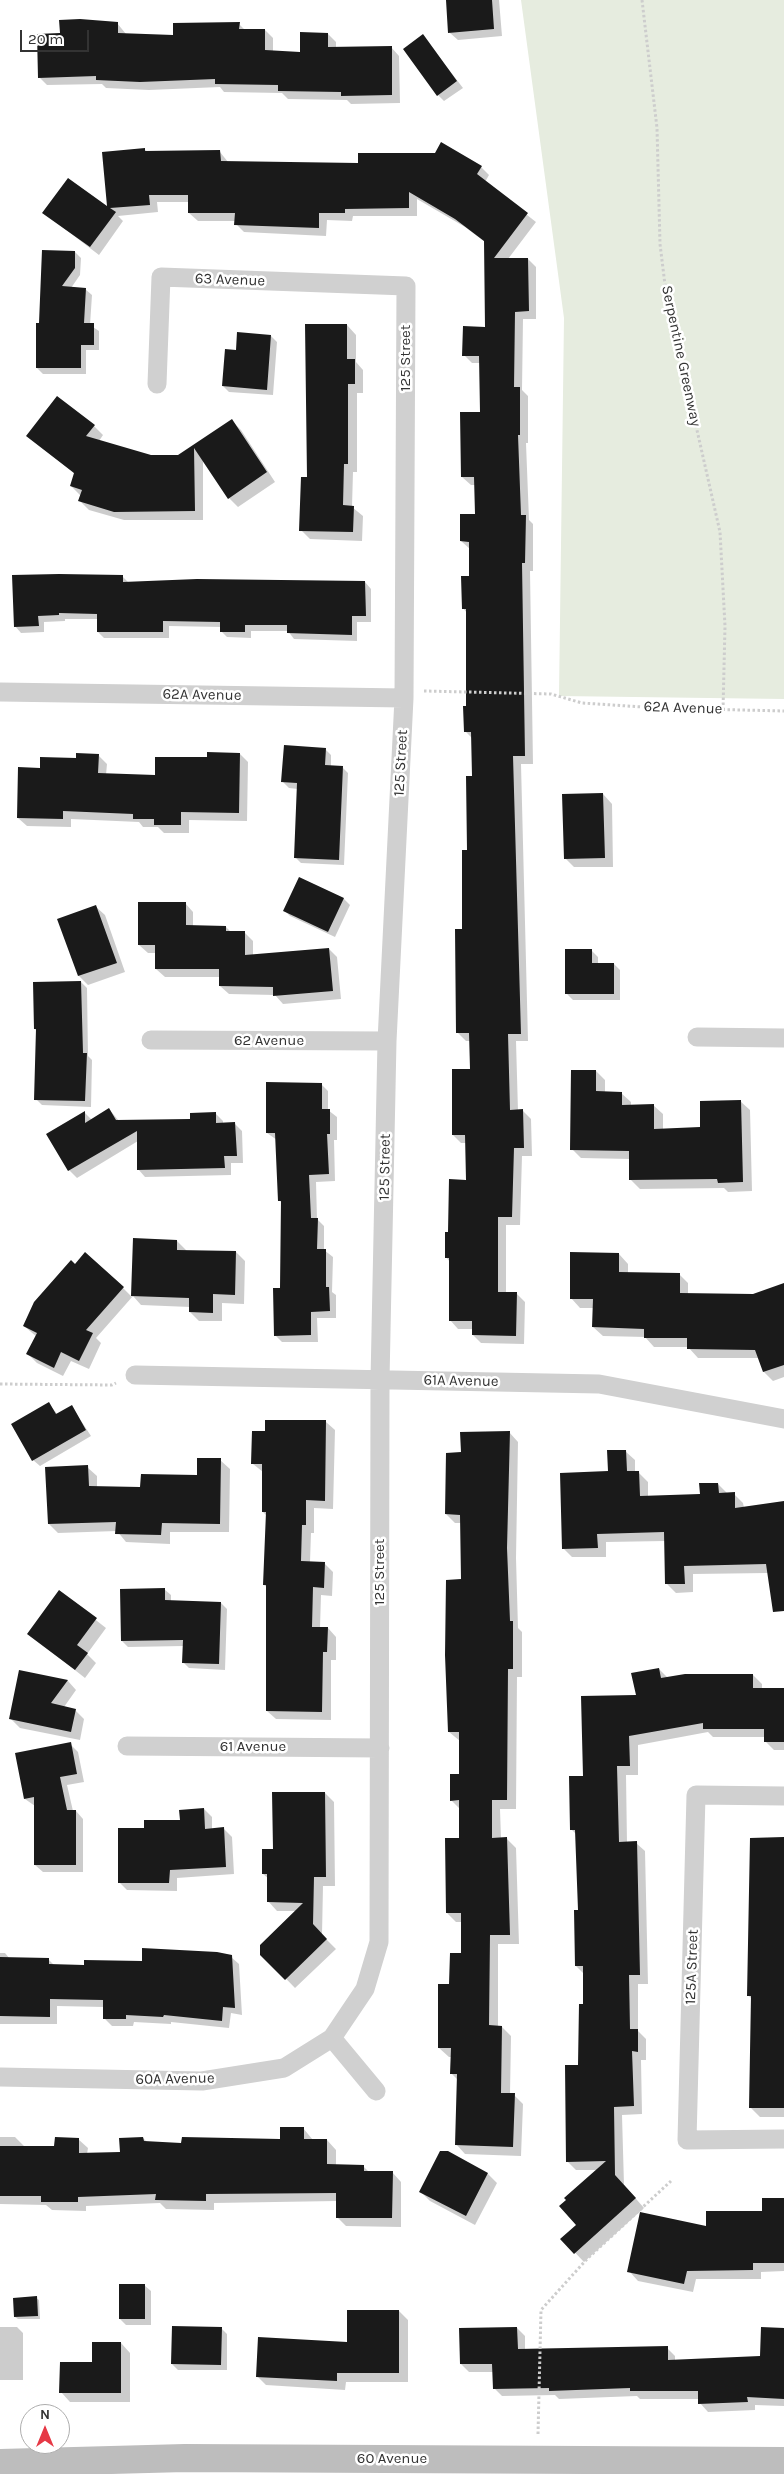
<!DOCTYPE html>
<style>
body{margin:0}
#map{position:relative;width:784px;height:2474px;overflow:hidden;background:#fff;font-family:Karla,sans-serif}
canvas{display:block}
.north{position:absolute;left:20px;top:2404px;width:50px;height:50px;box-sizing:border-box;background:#fff;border:1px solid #adadad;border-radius:50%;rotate:0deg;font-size:14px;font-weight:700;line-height:20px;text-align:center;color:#333}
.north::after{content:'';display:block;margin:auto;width:18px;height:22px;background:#e63946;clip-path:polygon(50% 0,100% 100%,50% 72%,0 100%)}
.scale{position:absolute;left:20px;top:30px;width:69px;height:22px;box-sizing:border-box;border:2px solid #333;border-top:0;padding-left:6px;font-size:15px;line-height:18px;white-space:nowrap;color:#333;-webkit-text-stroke:4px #fff;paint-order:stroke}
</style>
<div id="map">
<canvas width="784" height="2474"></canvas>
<div class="north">N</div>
<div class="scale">20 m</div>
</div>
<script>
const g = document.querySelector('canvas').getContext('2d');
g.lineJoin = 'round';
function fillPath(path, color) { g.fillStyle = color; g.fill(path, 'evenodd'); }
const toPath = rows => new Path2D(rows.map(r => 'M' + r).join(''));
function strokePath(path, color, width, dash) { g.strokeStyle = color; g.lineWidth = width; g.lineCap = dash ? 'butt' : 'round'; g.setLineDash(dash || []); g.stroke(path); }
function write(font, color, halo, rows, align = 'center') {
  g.font = font + ' Karla,sans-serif'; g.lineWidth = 5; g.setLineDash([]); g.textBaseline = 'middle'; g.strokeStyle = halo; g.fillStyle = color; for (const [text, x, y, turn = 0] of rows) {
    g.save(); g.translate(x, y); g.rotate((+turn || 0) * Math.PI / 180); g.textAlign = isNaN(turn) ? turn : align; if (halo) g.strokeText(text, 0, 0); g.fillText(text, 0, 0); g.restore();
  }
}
const green = toPath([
 [521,0,784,0,784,699,559,696,564,318]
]);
const shadow = toPath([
 [447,0,499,0,502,36,458,40,450,33],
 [117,23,126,34,175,36,239,24,245,30,265,30,273,38,273,52,301,53,328,34,336,42,336,48,391,47,399,56,400,103,351,104,347,100,288,99,282,93,224,92,220,87,149,90,106,88,102,84,47,85,39,77,61,34],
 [423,36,463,88,444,101,438,95],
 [144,149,148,152,220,152,228,162,481,167,489,175,485,182,536,222,508,259,528,259,536,267,536,319,523,319,522,390,528,396,528,443,526,443,529,520,533,524,533,571,530,571,533,764,521,764,528,1041,516,1041,518,1111,523,1111,531,1119,532,1156,522,1156,520,1225,506,1225,506,1293,516,1293,525,1302,524,1344,481,1343,473,1335,473,1329,458,1329,450,1320,450,1262,446,1257,449,1234,467,1181,466,1143,461,1143,453,1135,471,1070,470,1041,466,1041,458,1033,473,777,472,738,465,731,468,707,467,613,463,608,470,577,470,549,461,541,476,515,475,485,471,485,462,477,481,413,480,363,472,363,464,355,486,328,485,242,465,227,417,199,417,216,353,216,352,221,327,220,326,236,244,232,236,224,236,221,198,221,189,213,189,202,157,202,158,212,118,216,123,221,99,255,44,213,108,208],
 [75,252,81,258,80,275,71,288,85,289,92,295,90,325,99,331,99,350,86,350,86,374,43,374,37,368,40,325],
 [347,325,356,335,356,362,363,370,363,393,357,393,357,472,353,472,352,507,363,516,362,541,310,539,301,530,308,479],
 [271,336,277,342,273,395,229,392,223,386],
 [232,421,241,430,275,482,238,507,229,498,203,459,203,520,124,520,89,510,80,501,81,496,71,486,75,474,28,436,94,426,103,435,99,441,151,456,178,456],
 [122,576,129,583,365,582,371,589,371,622,357,622,357,641,294,639,288,631,251,631,251,638,227,637,221,631,221,627,169,626,169,638,104,638,98,632,98,619,65,619,65,621,44,622,44,632,21,633,15,626],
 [325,749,331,755,331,766,342,767,348,773,344,865,301,863,295,857,298,789,289,788,283,782],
 [240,754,248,762,247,821,189,820,189,833,164,833,158,827,143,827,139,822,71,819,71,827,27,826,18,818,41,769,98,755,107,764,106,775,156,776,208,759],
 [603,794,612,804,613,867,574,867,565,858],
 [299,879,344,899,350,905,335,937,290,916,284,910],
 [185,903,193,912,193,926,226,927,231,932,245,933,253,941,253,955,329,949,337,957,341,999,283,1004,275,995,229,994,220,986,220,977,165,977,156,969,156,953,148,953,139,945],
 [95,906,105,915,125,972,88,985,79,976,59,919],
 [592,951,598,957,598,964,614,964,620,970,620,1000,573,1000,567,994],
 [81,982,87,988,88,1056,92,1060,91,1107,42,1105,36,1099,37,1031,35,1029],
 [596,1071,605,1080,605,1093,621,1093,631,1102,631,1106,653,1105,663,1114,663,1130,702,1129,740,1101,750,1110,752,1191,728,1192,724,1188,640,1189,631,1180,630,1159,581,1158,572,1149],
 [321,1084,328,1091,328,1110,337,1117,337,1140,334,1140,335,1181,316,1182,317,1219,324,1226,324,1250,333,1257,332,1292,336,1295,336,1318,317,1318,318,1342,282,1342,275,1335,281,1289,282,1203,279,1200,277,1140,267,1133],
 [109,1109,119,1121,192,1120,215,1113,223,1121,223,1124,235,1124,242,1131,243,1163,231,1163,231,1175,145,1177,138,1169,138,1141,77,1178,69,1170,48,1135,85,1113,92,1120],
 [135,1239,177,1241,187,1251,236,1252,245,1261,244,1304,222,1303,222,1321,199,1321,190,1312,190,1307,141,1305,133,1296,96,1338,101,1343,89,1369,71,1361,63,1376,37,1363,28,1354,37,1337,24,1326,75,1265,123,1288,132,1297],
 [619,1254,628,1264,628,1274,679,1274,688,1283,688,1294,754,1295,784,1285,784,1377,773,1381,764,1372,760,1358,698,1358,688,1347,654,1347,645,1337,603,1336,593,1327,594,1308,580,1308,571,1298],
 [49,1404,58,1415,72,1407,91,1436,40,1466,33,1460],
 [326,1422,335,1430,333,1509,314,1508,314,1533,311,1533,310,1562,324,1563,333,1572,332,1596,321,1595,320,1628,328,1628,336,1637,336,1660,331,1660,331,1720,276,1719,267,1711,268,1588,264,1585,267,1516,263,1512,263,1472,253,1464,266,1432],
 [509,1432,518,1442,516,1558,518,1628,522,1632,522,1677,517,1677,516,1809,500,1809,501,1839,507,1839,516,1848,519,1944,498,1944,498,2027,502,2027,511,2036,510,2094,514,2095,523,2104,521,2156,465,2154,456,2144,458,2080,451,2073,452,2057,449,2057,439,2048,451,1985,462,1954,462,1922,456,1922,447,1913,461,1839,460,1809,451,1800,460,1776,460,1741,449,1732,462,1581,461,1523,455,1523,446,1514,462,1453],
 [625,1451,635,1460,635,1472,638,1472,648,1482,648,1497,701,1495,718,1484,728,1494,734,1494,743,1503,744,1508,784,1502,784,1602,768,1573,693,1574,693,1592,676,1593,667,1584,665,1541,606,1542,606,1557,572,1557,563,1548,609,1473],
 [220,1460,230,1469,229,1532,170,1532,170,1544,126,1542,117,1531,58,1533,49,1524,87,1467,97,1476,97,1487,142,1489,198,1476],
 [164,1589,171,1595,171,1601,221,1603,227,1609,225,1670,189,1668,183,1662,184,1646,128,1647,122,1641],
 [60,1592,106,1628,87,1654,96,1663,85,1678,29,1634],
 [659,1669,668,1678,753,1675,762,1684,762,1689,784,1688,784,1750,774,1750,765,1741,765,1737,713,1737,708,1732,638,1745,638,1775,626,1775,627,1843,636,1843,645,1851,648,1984,638,1984,638,2031,646,2039,646,2060,641,2060,642,2114,622,2115,624,2185,644,2208,584,2262,562,2239,577,2225,598,2170,576,2170,567,2161,580,2066,584,2006,584,1974,576,1966,579,1911,576,1834,571,1829,584,1777,637,1696],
 [20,1671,68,1681,76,1690,64,1707,75,1710,84,1719,80,1740,20,1728,11,1719],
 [70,1744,78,1752,84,1782,67,1785,73,1811,76,1811,83,1819,83,1872,43,1872,35,1865,35,1806,25,1799,17,1754],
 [325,1793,334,1802,335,1886,323,1886,322,1935,336,1949,295,1988,262,1954,297,1911,277,1911,268,1901,269,1879,263,1874,274,1850],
 [204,1809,212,1817,212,1829,224,1829,232,1837,234,1874,177,1878,177,1891,127,1890,119,1882,181,1821],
 [784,1839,784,2117,760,2117,751,2108,752,1999,748,1995],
 [0,1953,5,1953,10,1959,48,1959,55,1966,85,1966,231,1957,239,1964,242,2015,231,2013,229,2028,171,2022,171,2024,134,2022,133,2026,112,2026,104,2018,104,2007,57,2006,57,2024,0,2024],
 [303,2128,313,2140,327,2140,336,2150,336,2165,363,2166,369,2172,392,2172,401,2182,401,2227,346,2226,337,2217,337,2201,214,2203,214,2210,166,2209,160,2203,86,2206,86,2211,52,2210,46,2205,0,2204,0,2137,15,2137,25,2147,56,2148,78,2139,88,2148,87,2154,121,2153,143,2138,148,2143,183,2144,282,2140],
 [488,2174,497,2183,475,2225,430,2201,421,2192],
 [784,2198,784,2271,761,2272,761,2279,696,2279,693,2292,638,2281,629,2271,708,2227,763,2212],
 [144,2285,151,2291,151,2325,126,2325,120,2319],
 [36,2298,39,2300,40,2319,18,2319,15,2317],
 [399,2311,408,2320,408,2382,346,2382,345,2390,266,2385,257,2376,349,2344],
 [0,2327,17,2327,23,2333,23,2380,0,2380],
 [221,2328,227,2334,227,2370,178,2370,172,2364],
 [517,2328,525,2336,525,2351,667,2348,675,2356,675,2361,762,2357,784,2329,784,2406,755,2405,755,2410,708,2412,700,2403,699,2399,640,2399,637,2396,559,2399,555,2395,502,2396,494,2388,494,2372,469,2372,461,2364],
 [121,2343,130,2353,130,2402,70,2402,61,2392,93,2363]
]);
const building = toPath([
 [446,0,492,0,494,29,448,33],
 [80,19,118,22,118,33,173,35,173,23,240,22,239,29,265,29,265,50,300,52,300,32,328,33,328,47,392,46,392,95,341,96,341,92,278,91,278,85,215,84,215,79,140,82,96,80,96,76,38,78,37,34,60,33,59,20],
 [423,34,457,81,437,96,403,49],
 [441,142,482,166,477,174,528,213,494,258,528,258,529,311,515,312,514,387,520,387,520,435,518,435,521,515,526,515,525,563,522,563,525,756,513,756,521,1034,508,1034,510,1110,523,1109,524,1148,514,1148,512,1217,498,1217,498,1292,517,1292,516,1336,472,1335,472,1321,449,1321,449,1258,445,1258,445,1232,448,1232,449,1179,466,1180,465,1135,452,1135,452,1069,470,1069,469,1033,456,1033,455,929,462,929,462,850,467,850,466,776,472,776,471,732,464,732,463,706,466,706,466,609,462,609,461,576,469,576,469,542,460,541,460,514,475,514,474,477,461,477,460,412,480,412,479,356,462,356,463,326,485,327,484,241,455,219,409,192,409,208,345,209,345,213,319,213,319,228,234,225,235,213,188,213,188,195,149,195,150,205,110,208,116,212,90,247,42,213,68,178,107,206,102,152,145,148,145,151,220,150,221,161,358,163,358,153,435,153],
 [42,250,75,251,75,268,62,286,86,288,84,323,94,323,94,345,81,345,81,368,36,368,36,323,39,323],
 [305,324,347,324,347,359,355,359,355,384,348,384,348,464,344,464,343,505,354,506,353,532,299,531,301,477,307,477],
 [237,332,271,335,267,390,222,386,225,349,236,350],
 [57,396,95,425,86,436,151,455,178,455,232,419,267,472,228,499,194,448,195,511,114,512,78,501,82,490,70,486,74,473,26,436],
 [59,574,123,575,123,582,197,579,365,581,366,616,352,616,352,635,287,633,287,625,245,625,245,632,220,632,220,622,163,621,163,632,97,632,97,614,59,613,59,615,38,616,39,626,14,627,12,575],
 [284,745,326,748,325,765,343,766,339,860,294,858,297,783,281,782],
 [207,752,240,753,239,813,181,812,181,825,154,825,154,819,133,819,133,814,63,811,63,819,17,818,18,767,40,768,40,757,76,758,76,753,99,754,98,773,155,775,155,757,207,757],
 [603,793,605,858,564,859,562,794],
 [299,877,344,898,328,932,283,911],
 [138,902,186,902,186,925,226,926,226,931,245,931,245,955,329,948,333,991,273,996,273,987,219,986,219,969,155,969,155,945,138,945],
 [96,905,117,963,78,976,57,919],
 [565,949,592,949,592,963,614,963,614,994,565,994],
 [81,981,83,1053,87,1053,85,1101,34,1100,36,1029,34,1029,33,982],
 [571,1070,596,1070,596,1091,622,1092,622,1105,654,1104,654,1129,700,1127,700,1101,741,1100,743,1182,718,1183,717,1179,629,1180,629,1151,570,1150],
 [266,1082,322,1083,322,1109,330,1109,330,1134,327,1134,329,1174,309,1175,311,1218,318,1218,317,1249,326,1249,326,1287,329,1287,330,1311,311,1312,311,1335,274,1336,273,1288,280,1288,281,1201,278,1201,275,1133,266,1133],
 [109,1108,116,1120,190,1119,190,1113,216,1112,216,1123,235,1122,237,1156,224,1156,225,1168,137,1170,137,1131,68,1171,46,1134,85,1111,85,1123],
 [133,1238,177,1240,177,1250,236,1251,235,1295,213,1294,213,1313,189,1312,189,1298,131,1296],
 [85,1252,124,1287,86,1330,93,1333,79,1361,61,1352,54,1368,26,1354,37,1333,23,1326,34,1302,71,1260,75,1264],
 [570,1252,619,1253,619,1272,680,1273,680,1293,753,1294,784,1283,784,1365,763,1372,755,1350,687,1349,687,1338,644,1338,644,1329,592,1327,593,1299,570,1299],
 [49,1402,56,1414,72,1405,86,1430,32,1461,11,1424],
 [265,1420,326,1420,325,1501,306,1500,306,1525,302,1525,301,1561,325,1562,324,1588,313,1587,312,1627,328,1627,327,1652,323,1652,322,1712,266,1711,266,1585,263,1585,266,1512,262,1512,262,1464,251,1464,252,1431,265,1431],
 [510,1431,507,1548,510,1621,513,1621,513,1669,508,1669,507,1800,492,1800,492,1838,507,1837,510,1935,490,1935,489,2025,502,2026,501,2093,515,2093,513,2147,455,2145,457,2074,450,2074,451,2048,438,2048,438,1984,449,1984,450,1953,461,1953,461,1913,446,1913,445,1838,459,1838,459,1800,450,1801,450,1774,459,1774,459,1732,448,1732,445,1655,446,1580,461,1579,460,1515,445,1514,446,1453,461,1452,460,1432],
 [607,1450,626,1450,627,1471,639,1471,640,1496,700,1494,699,1483,718,1483,719,1493,735,1492,735,1508,784,1501,784,1611,773,1612,766,1564,684,1566,685,1584,665,1584,664,1532,597,1534,598,1548,562,1549,560,1473,608,1471],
 [197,1458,221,1458,220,1524,162,1523,161,1535,115,1534,116,1522,48,1524,45,1467,88,1465,89,1486,140,1487,141,1474,197,1475],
 [165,1588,165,1600,221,1602,219,1664,182,1663,183,1640,121,1641,120,1589],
 [59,1590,97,1618,77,1645,88,1653,75,1670,27,1634],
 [659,1668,661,1678,685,1674,753,1674,753,1688,784,1688,784,1742,764,1742,764,1729,703,1729,703,1723,629,1736,630,1766,617,1766,619,1842,637,1841,640,1975,629,1975,630,2029,638,2029,638,2052,632,2051,634,2106,614,2107,615,2175,636,2198,574,2254,560,2239,576,2225,559,2206,566,2200,564,2198,606,2161,566,2162,565,2065,578,2065,579,2004,583,2004,583,1966,575,1966,574,1910,578,1910,575,1830,570,1830,569,1776,583,1776,581,1696,636,1695,631,1673],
 [19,1670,68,1680,51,1703,76,1709,71,1732,9,1719],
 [71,1742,77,1774,60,1777,67,1810,76,1810,76,1865,34,1865,34,1797,24,1799,15,1753],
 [272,1792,325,1792,326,1877,314,1877,313,1924,327,1939,285,1980,260,1955,260,1945,303,1903,267,1902,267,1874,262,1874,262,1849,273,1849],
 [204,1808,205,1829,224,1827,226,1867,170,1870,169,1883,118,1883,118,1828,144,1828,144,1820,180,1820,179,1810],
 [784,1837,784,2108,749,2108,751,1996,747,1996,750,1838],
 [142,1948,217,1952,232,1955,235,2008,223,2007,222,2021,164,2015,163,2017,126,2015,126,2019,103,2019,103,2000,50,1999,50,2017,0,2016,0,1957,49,1958,49,1964,84,1965,84,1960,142,1961],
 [280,2127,304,2127,304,2139,327,2139,327,2164,364,2165,364,2171,393,2171,392,2218,336,2218,336,2193,206,2194,206,2201,155,2200,156,2194,78,2197,78,2202,41,2202,41,2196,0,2196,0,2146,54,2146,55,2137,79,2138,79,2153,120,2152,119,2138,143,2137,144,2141,181,2143,182,2137,280,2139],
 [440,2151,448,2151,488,2173,466,2216,419,2192],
 [762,2198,784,2198,784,2263,753,2263,753,2270,687,2271,684,2284,627,2272,640,2212,706,2226,706,2211,762,2211],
 [119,2284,145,2284,145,2319,119,2319],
 [37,2296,38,2316,14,2317,13,2298],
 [347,2310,399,2310,399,2373,337,2373,337,2381,256,2377,258,2337,347,2342],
 [172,2326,222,2327,221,2365,171,2364],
 [517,2327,518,2349,668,2346,668,2360,760,2356,761,2327,784,2328,784,2399,747,2397,748,2402,698,2404,698,2391,630,2391,630,2388,549,2391,549,2388,493,2389,492,2364,460,2364,459,2328],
 [92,2342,121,2342,121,2393,59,2393,60,2362,92,2362]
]);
const path = toPath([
 [642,0,657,128,660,244,666,293,720,532,725,626,723,710],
 [424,691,551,694,582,703,658,708,784,711],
 [0,1384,112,1385,116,1383],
 [538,2434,541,2310,587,2259,671,2181]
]);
const street = toPath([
 [0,692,404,698],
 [697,1037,784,1038],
 [151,1040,387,1041],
 [135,1375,599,1384,784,1419],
 [127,1746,380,1748],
 [784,1796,696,1795,687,2140,784,2139],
 [332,2038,376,2091],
 [0,2077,202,2081,284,2068,332,2038,365,1989,379,1942,380,1380,387,1041,404,698,406,286,161,277,157,384]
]);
const secondary = toPath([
 [0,2463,185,2458,784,2461]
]);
const streetNames = [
 ["63 Avenue",230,280,2],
 ["Serpentine Greenway",681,356,78],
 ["125 Street",406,358,-90],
 ["62A Avenue",202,695,1],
 ["62A Avenue",683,708,2],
 ["125 Street",401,763,-87],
 ["62 Avenue",269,1041],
 ["125 Street",385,1167,-89],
 ["61A Avenue",461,1381,1],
 ["125 Street",380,1572,-90],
 ["61 Avenue",253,1747],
 ["125A Street",692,1967,-88],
 ["60A Avenue",175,2079,-1],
 ["60 Avenue",392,2459]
];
fillPath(green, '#e6ecdf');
fillPath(shadow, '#0003');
fillPath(building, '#1a1a1a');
strokePath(path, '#cdcdcd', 3, [2.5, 2.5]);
strokePath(street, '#d0d0d0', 19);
strokePath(secondary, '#bdbdbd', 28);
write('15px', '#333', '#fff', streetNames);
</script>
